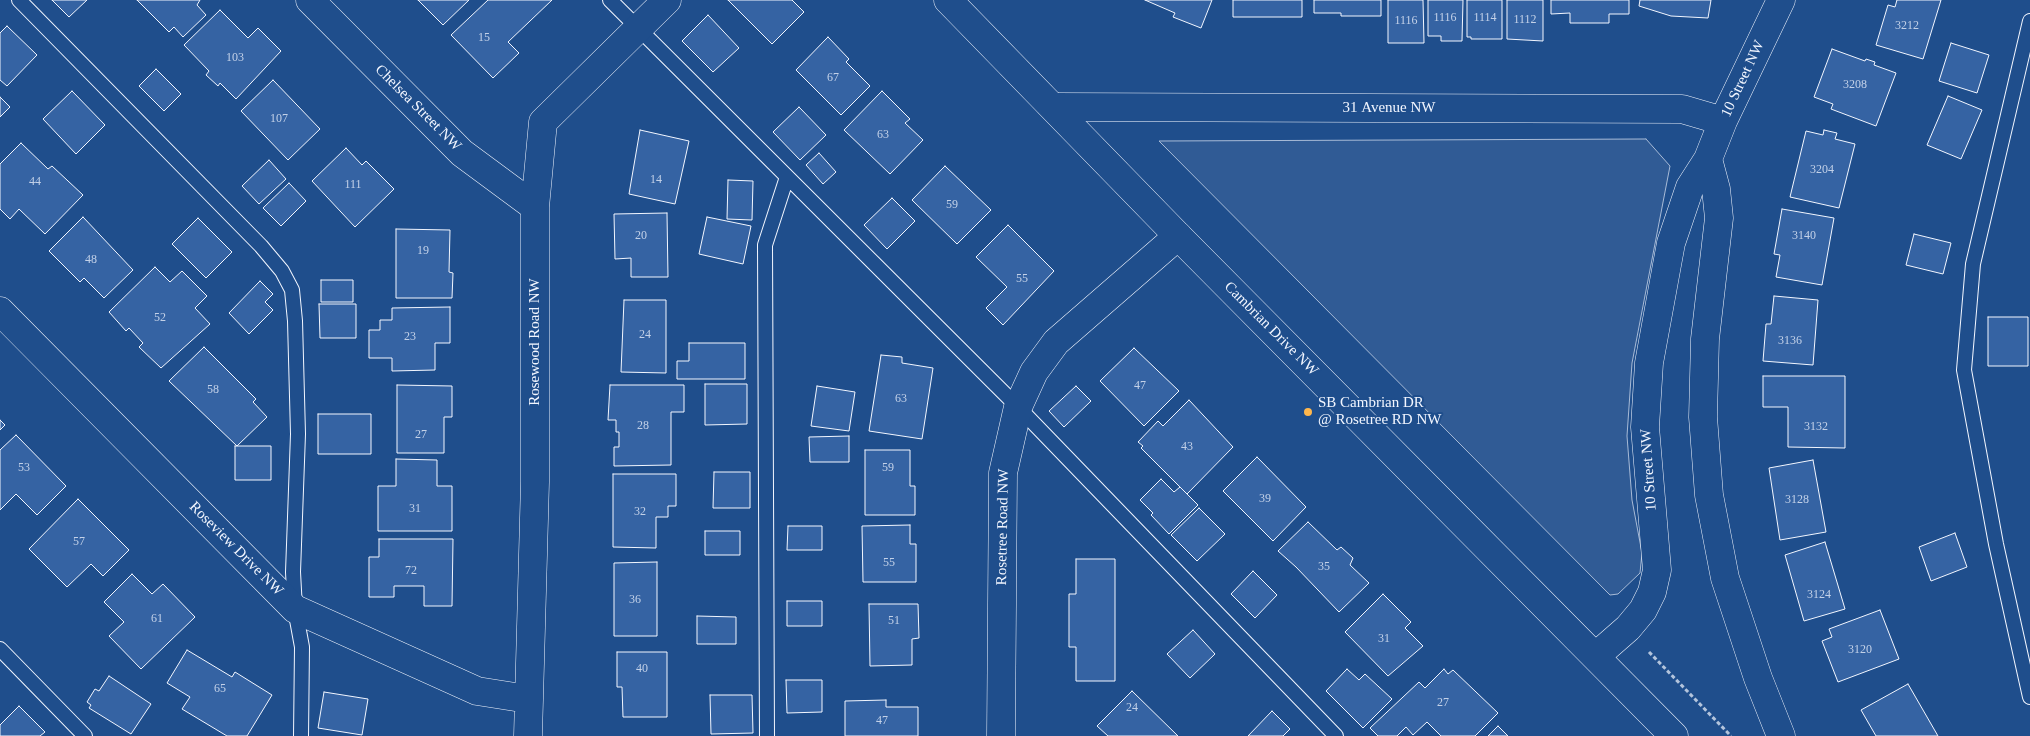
<!DOCTYPE html>
<style>
body{margin:0}
canvas{display:block;background:#1f4e8c}
</style>
<canvas width="2030" height="736"></canvas>
<script>
const g = document.querySelector('canvas').getContext('2d');
g.lineJoin = 'round';
function fillPath(path, color) { g.fillStyle = color; g.fill(path, 'evenodd'); }
const toPath = rows => new Path2D(rows.map(r => 'M' + r).join(''));
function strokePath(path, color, width, dash) { g.strokeStyle = color; g.lineWidth = width; g.lineCap = dash ? 'butt' : 'round'; g.setLineDash(dash || []); g.stroke(path); }
function write(font, color, halo, rows, align = 'center') {
  g.font = font + ' Georgia,serif'; g.lineWidth = 4; g.setLineDash([]); g.textBaseline = 'middle'; g.strokeStyle = halo; g.fillStyle = color; for (const [text, x, y, turn = 0] of rows) {
    g.save(); g.translate(x, y); g.rotate((+turn || 0) * Math.PI / 180); g.textAlign = isNaN(turn) ? turn : align; if (halo) g.strokeText(text, 0, 0); g.fillText(text, 0, 0); g.restore();
  }
}
const green = toPath([
 [1646,139,1670,166,1632,363,1627,436,1632,500,1642,553,1640,573,1618,594,1610,595,1159,141,1646,139]
]);
const building = toPath([
 [52,0,87,0,69,17,52,0],
 [137,0,200,0,197,5,206,15,183,37,174,27,169,32,137,0],
 [418,0,469,0,443,25,418,0],
 [488,0,552,0,508,42,519,53,493,78,451,35,488,0],
 [728,0,792,0,804,12,772,44,728,0],
 [1145,0,1212,0,1201,28,1173,17,1175,13,1145,0],
 [1233,0,1302,0,1302,17,1233,17,1233,0],
 [1314,0,1381,0,1381,16,1341,16,1341,13,1314,13,1314,0],
 [1388,0,1423,0,1424,43,1388,43,1388,0],
 [1428,0,1463,0,1462,41,1441,41,1441,36,1428,36,1428,0],
 [1467,0,1502,0,1502,39,1471,39,1471,37,1467,37,1467,0],
 [1507,0,1543,0,1543,41,1507,39,1507,0],
 [1551,0,1629,0,1629,14,1609,14,1609,23,1570,23,1570,13,1551,14,1551,0],
 [1640,0,1711,0,1708,18,1671,16,1639,6,1640,0],
 [1897,0,1941,0,1923,59,1876,45,1888,5,1895,7,1897,0],
 [220,10,248,38,258,28,281,51,236,99,220,83,218,86,206,75,209,71,184,45,220,10],
 [708,15,739,48,713,72,682,41,708,15],
 [7,26,37,55,7,86,0,80,0,33,7,26],
 [828,37,849,59,846,62,870,86,841,115,796,70,828,37],
 [1951,43,1989,55,1977,93,1939,81,1951,43],
 [1832,49,1865,61,1866,59,1875,62,1874,65,1896,73,1876,126,1831,109,1833,104,1814,97,1832,49],
 [156,69,181,94,164,111,139,86,156,69],
 [273,80,320,129,288,160,241,111,273,80],
 [72,91,105,125,76,154,43,119,72,91],
 [882,91,910,119,905,123,923,140,890,174,844,130,882,91],
 [1948,96,1982,110,1961,159,1927,145,1948,96],
 [0,97,10,107,0,117,0,97],
 [799,107,826,135,800,160,773,132,799,107],
 [640,130,689,141,675,204,629,194,640,130],
 [1824,130,1837,133,1835,139,1855,144,1839,208,1790,197,1806,131,1823,135,1824,130],
 [21,143,48,169,52,166,83,195,45,234,19,209,10,219,0,209,0,164,21,143],
 [346,148,362,165,366,161,394,189,355,227,312,181,346,148],
 [819,153,836,172,823,184,806,165,819,153],
 [269,160,286,179,259,204,242,186,269,160],
 [945,166,991,210,957,244,912,200,945,166],
 [728,180,753,181,752,220,727,219,728,180],
 [289,183,306,201,281,226,263,208,289,183],
 [892,198,915,221,887,249,864,225,892,198],
 [1782,209,1834,218,1822,285,1776,277,1780,255,1774,254,1782,209],
 [667,213,668,277,631,277,631,258,615,259,614,214,667,213],
 [83,217,133,270,104,298,84,278,80,282,49,251,83,217],
 [707,217,751,226,743,264,699,254,707,217],
 [198,218,232,252,206,278,172,244,198,218],
 [1008,225,1054,271,1003,325,986,308,1007,287,976,257,1008,225],
 [396,229,450,230,449,272,453,273,452,298,396,298,396,229],
 [1914,234,1951,243,1943,274,1906,265,1914,234],
 [155,267,170,282,182,271,207,296,195,308,210,324,161,368,139,347,143,343,129,328,126,331,109,312,155,267],
 [321,280,353,280,353,302,321,302,321,280],
 [260,281,273,294,265,302,273,310,249,334,229,313,260,281],
 [1774,296,1818,300,1813,365,1763,361,1766,324,1771,324,1774,296],
 [624,300,666,300,666,373,621,372,624,300],
 [319,304,356,304,356,338,320,338,319,304],
 [450,307,450,343,435,343,435,370,392,371,392,358,369,358,369,330,380,330,380,320,392,320,392,308,450,307],
 [1988,317,2028,317,2028,366,1988,366,1988,317],
 [689,343,745,343,745,379,677,379,677,361,689,361,689,343],
 [204,347,256,399,253,402,267,417,237,446,169,381,204,347],
 [1134,348,1179,391,1144,426,1100,381,1134,348],
 [881,355,902,357,902,363,933,368,922,439,869,431,881,355],
 [1763,376,1845,376,1845,448,1788,447,1788,407,1763,407,1763,376],
 [705,384,747,384,747,424,705,425,705,384],
 [397,385,452,386,452,417,444,417,444,453,397,453,397,385],
 [610,385,684,385,684,412,671,412,671,465,614,466,614,447,619,447,619,432,616,432,616,420,608,420,610,385],
 [817,386,855,392,849,431,811,426,817,386],
 [1076,386,1091,401,1064,427,1049,411,1076,386],
 [1189,400,1233,447,1187,494,1141,448,1143,446,1138,442,1158,421,1163,426,1189,400],
 [318,414,371,414,371,454,318,454,318,414],
 [0,420,5,425,0,430,0,420],
 [16,435,66,486,37,515,16,494,0,510,0,450,16,435],
 [849,436,849,462,810,462,809,437,849,436],
 [235,446,271,446,271,480,235,480,235,446],
 [865,450,910,450,910,486,915,486,915,515,865,515,865,450],
 [1257,457,1306,507,1273,541,1223,491,1257,457],
 [396,459,437,460,437,486,452,486,452,531,378,531,378,486,396,486,396,459],
 [1813,460,1826,532,1780,540,1769,468,1813,460],
 [714,472,750,472,750,508,713,508,714,472],
 [613,474,676,474,676,506,668,506,668,517,656,517,656,548,613,547,613,474],
 [1161,479,1174,492,1180,487,1198,505,1169,534,1151,515,1153,513,1140,500,1161,479],
 [78,499,129,550,103,576,91,564,67,587,29,549,78,499],
 [1199,508,1225,534,1197,561,1171,535,1199,508],
 [1308,522,1337,550,1341,547,1353,558,1350,565,1369,583,1339,612,1296,567,1278,551,1308,522],
 [910,525,910,544,916,544,916,582,863,582,862,526,910,525],
 [788,526,822,526,822,550,787,550,788,526],
 [705,531,740,531,740,555,705,555,705,531],
 [1955,533,1967,567,1931,581,1919,547,1955,533],
 [379,539,453,539,452,606,424,606,424,586,394,586,394,597,369,597,369,557,379,557,379,539],
 [1825,542,1845,609,1804,621,1785,555,1825,542],
 [1076,559,1115,559,1115,681,1076,681,1076,647,1069,647,1069,594,1076,594,1076,559],
 [657,562,657,636,614,636,614,563,657,562],
 [1253,571,1277,595,1255,618,1231,594,1253,571],
 [132,574,152,594,163,584,195,617,141,669,109,636,124,622,104,602,132,574],
 [1383,594,1411,622,1405,628,1423,646,1388,676,1345,632,1383,594],
 [787,601,822,601,822,626,787,626,787,601],
 [869,604,918,604,919,638,912,639,912,665,870,666,869,604],
 [1880,610,1899,659,1838,682,1822,641,1832,637,1829,629,1880,610],
 [697,616,736,617,736,644,697,644,697,616],
 [1193,630,1215,654,1190,678,1167,654,1193,630],
 [187,650,232,677,235,672,272,695,247,736,227,736,182,709,190,697,167,683,187,650],
 [617,652,667,652,667,717,623,717,622,687,617,687,617,652],
 [1347,669,1359,680,1365,674,1392,699,1363,728,1326,691,1347,669],
 [1444,669,1448,674,1453,670,1498,713,1475,736,1441,736,1427,722,1413,735,1406,727,1397,736,1378,736,1370,728,1419,682,1425,688,1444,669],
 [109,676,151,704,131,734,89,708,91,705,87,702,95,689,99,691,109,676],
 [786,680,822,680,822,712,787,713,786,680],
 [1908,684,1938,736,1876,736,1861,710,1908,684],
 [1132,691,1178,736,1108,736,1097,726,1132,691],
 [324,692,368,699,362,735,318,728,324,692],
 [710,695,752,695,753,733,711,734,710,695],
 [886,700,886,707,918,707,918,736,845,736,845,701,886,700],
 [19,706,45,732,40,736,0,736,0,725,19,706],
 [1272,711,1290,729,1283,736,1248,736,1272,711],
 [1498,726,1508,736,1488,736,1498,726]
]);
const path = toPath([
 [1649,652,1731,736]
]);
const lane = toPath([
 [19,0,261,246,282,271,292,290,295,321,298,434,293,572,295,609,302,647,301,736],
 [610,0,1018,407,1336,736],
 [2030,21,1973,264,1964,370,1996,544,2030,697],
 [0,649,85,736],
 [767,736,765,245,787,177]
]);
const street = toPath([
 [310,0,462,153,535,207],
 [1054,107,1682,109,1723,121],
 [1708,159,1716,189,1719,218,1705,339,1703,417,1709,495,1725,578,1758,678,1781,736],
 [0,311,295,609,477,691,528,699],
 [1596,656,1628,628,1643,610,1652,592,1657,570,1645,427,1649,363,1671,243,1690,187,1708,159,1723,121,1781,0],
 [528,736,535,482,535,207,543,122,667,0],
 [1001,736,1003,473,1018,407,1034,372,1056,342,1178,236]
]);
const secondary = toPath([
 [948,0,1178,236,1674,736]
]);
const markers = [
 [1308,412,5,"#ffb74d"]
];
const numberNames = [
 ["1116",1445,18],
 ["1114",1485,18],
 ["1112",1525,20],
 ["1116",1406,21],
 ["3212",1907,26],
 ["15",484,38],
 ["103",235,58],
 ["67",833,78],
 ["3208",1855,85],
 ["107",279,119],
 ["63",883,135],
 ["3204",1822,170],
 ["14",656,180],
 ["44",35,182],
 ["111",353,185],
 ["59",952,205],
 ["20",641,236],
 ["3140",1804,236],
 ["19",423,251],
 ["48",91,260],
 ["55",1022,279],
 ["52",160,318],
 ["24",645,335],
 ["23",410,337],
 ["3136",1790,341],
 ["47",1140,386],
 ["58",213,390],
 ["63",901,399],
 ["28",643,426],
 ["3132",1816,427],
 ["27",421,435],
 ["43",1187,447],
 ["53",24,468],
 ["59",888,468],
 ["39",1265,499],
 ["3128",1797,500],
 ["31",415,509],
 ["32",640,512],
 ["57",79,542],
 ["55",889,563],
 ["35",1324,567],
 ["72",411,571],
 ["3124",1819,595],
 ["36",635,600],
 ["61",157,619],
 ["51",894,621],
 ["31",1384,639],
 ["3120",1860,650],
 ["40",642,669],
 ["65",220,689],
 ["27",1443,703],
 ["24",1132,708],
 ["47",882,721]
];
const streetNames = [
 ["10 Street NW",1743,79,-65],
 ["Chelsea Street NW",418,108,45],
 ["31 Avenue NW",1389,108],
 ["Cambrian Drive NW",1271,329,45],
 ["Rosewood Road NW",535,342,-90],
 ["10 Street NW",1649,470,-94],
 ["Rosetree Road NW",1003,527,-89],
 ["Roseview Drive NW",236,549,45]
];
const poiNames = [
 ["SB Cambrian DR",1318,403],
 ["@ Rosetree RD NW",1318,420]
];
fillPath(green, '#305b95');
strokePath(green, '#a8bbd7', 1);
fillPath(building, '#3563a3');
strokePath(building, '#f2f6ff', 1);
strokePath(lane, '#f2f6ff', 16);
strokePath(street, '#f2f6ff', 29);
strokePath(secondary, '#f2f6ff', 29);
strokePath(path, '#b3c4dc', 3, [4, 2.5]);
strokePath(lane, '#1f4e8c', 14);
strokePath(street, '#1f4e8c', 28);
strokePath(secondary, '#1f4e8c', 28);
for (const [x, y, r, color] of markers) { const dot = new Path2D(); dot.arc(x, y, r, 0, 2 * Math.PI); g.fillStyle = color; g.fill(dot); strokePath(dot, '#1f4e8c', 2); }
write('12px', '#c3d1e8', null, numberNames);
write('15px', '#f2f6ff', '#1f4e8c', streetNames);
write('15px', '#f2f6ff', '#1f4e8c', poiNames, 'left');
</script>
